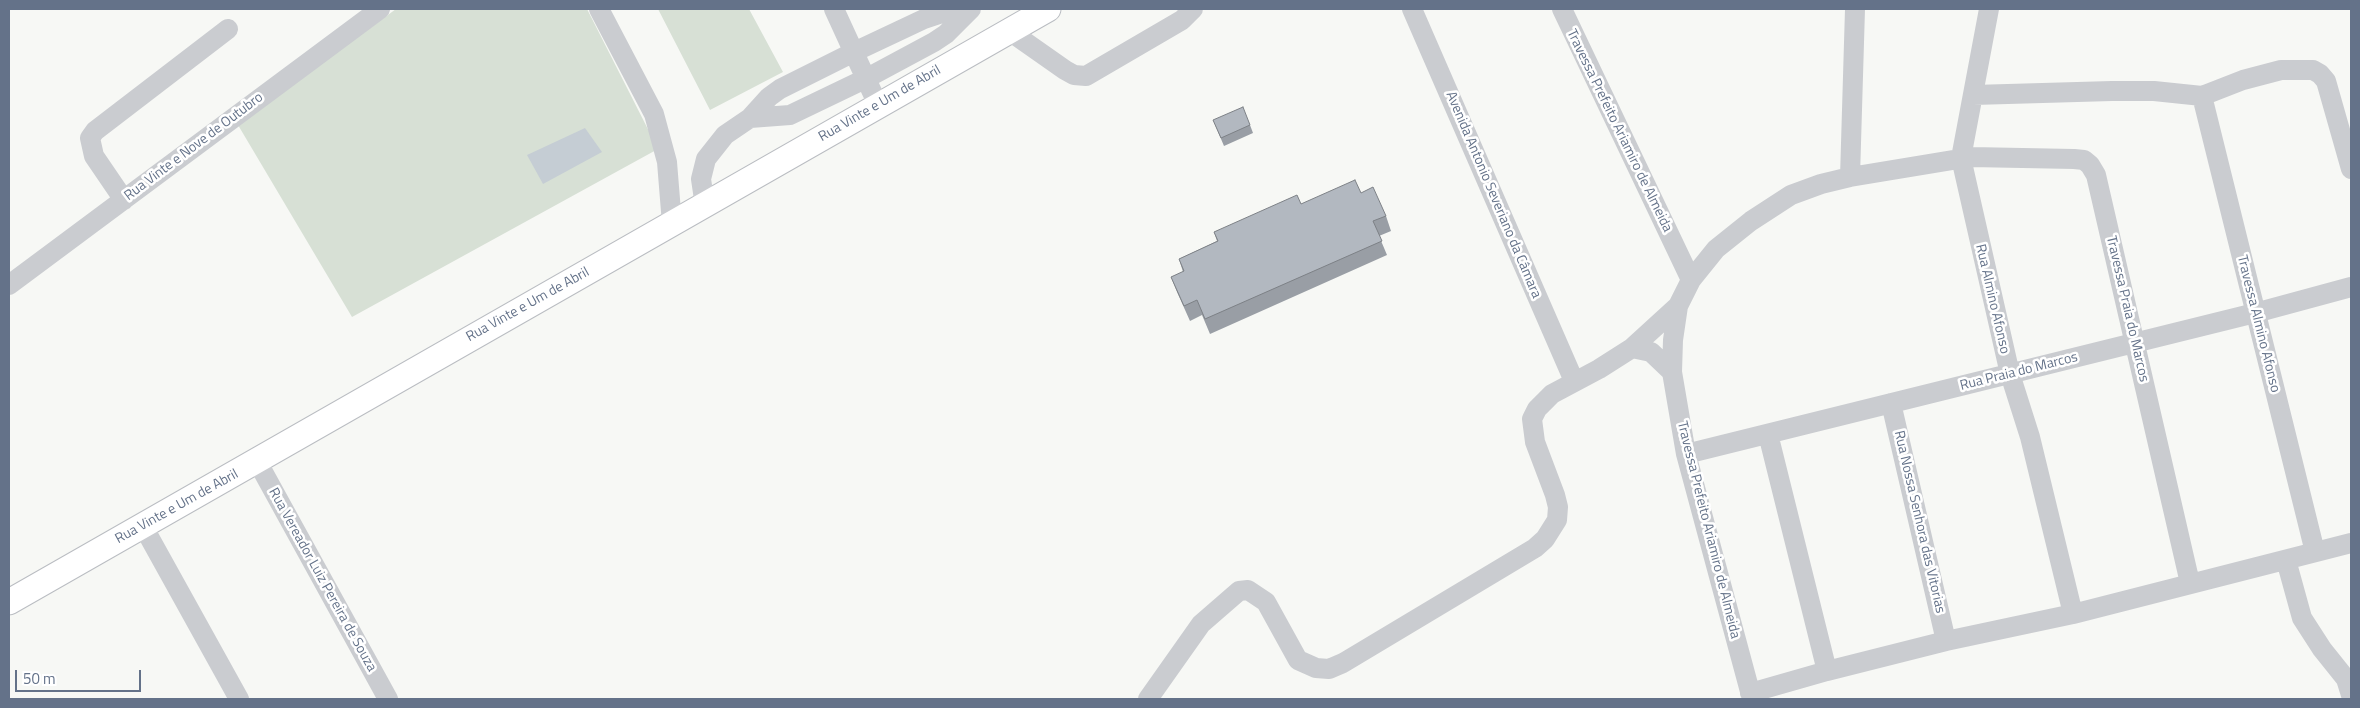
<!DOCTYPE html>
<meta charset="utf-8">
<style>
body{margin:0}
#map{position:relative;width:2360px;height:708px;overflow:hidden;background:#f7f8f5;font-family:"Titillium Web",sans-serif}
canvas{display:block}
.frame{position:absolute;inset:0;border:10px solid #647289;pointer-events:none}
.scale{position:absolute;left:15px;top:670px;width:126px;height:22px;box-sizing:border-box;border:2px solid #647289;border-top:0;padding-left:6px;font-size:15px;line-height:18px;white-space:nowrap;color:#647289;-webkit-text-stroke:4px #fff;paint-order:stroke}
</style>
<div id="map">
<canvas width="2360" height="708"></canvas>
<div class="frame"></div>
<div class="scale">50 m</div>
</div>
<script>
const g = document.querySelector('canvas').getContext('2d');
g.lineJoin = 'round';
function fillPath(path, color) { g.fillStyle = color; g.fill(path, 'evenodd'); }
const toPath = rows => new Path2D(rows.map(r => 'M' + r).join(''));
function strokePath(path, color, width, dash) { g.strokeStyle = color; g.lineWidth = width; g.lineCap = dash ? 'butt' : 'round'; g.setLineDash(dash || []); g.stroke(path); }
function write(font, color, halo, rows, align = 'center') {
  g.font = font + ' "Titillium Web",sans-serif'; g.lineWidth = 5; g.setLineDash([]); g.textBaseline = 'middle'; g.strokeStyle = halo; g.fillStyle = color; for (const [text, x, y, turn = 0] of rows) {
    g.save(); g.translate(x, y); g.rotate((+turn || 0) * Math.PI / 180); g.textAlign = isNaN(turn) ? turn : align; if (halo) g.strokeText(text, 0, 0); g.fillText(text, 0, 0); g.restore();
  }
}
const green = toPath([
 [396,9,587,9,658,149,352,317,238,125],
 [658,9,749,9,783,72,710,110]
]);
const water = toPath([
 [585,128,602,152,543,184,527,155]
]);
const minor = toPath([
 [599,9,654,114,667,162,672,224],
 [834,9,878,105],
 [1412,9,1574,381],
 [1562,9,1691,280],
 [1989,9,1961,158,2010,374,2030,437,2073,614],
 [1008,30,1065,70,1074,75,1086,76,1182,20,1193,9],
 [1973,95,2112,91,2154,91,2202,96,2243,80,2281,70,2313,70,2320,74,2326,81,2351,169],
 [2202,96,2315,552],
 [750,118,790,115,867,78,934,42,946,34,971,9],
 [1850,177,1855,9],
 [124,200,94,156,90,138,95,131,228,29],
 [705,206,701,179,706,159,725,135,750,118,769,97,780,89,854,52,924,19,954,9],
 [9,285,380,9],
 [1632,348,1651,352,1672,372],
 [1891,403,1946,641],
 [1768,434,1827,671],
 [1686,454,2255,313,2351,287],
 [257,461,388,699],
 [143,526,239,699],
 [2286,560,2302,618,2322,649,2346,679,2351,695],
 [1750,693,1827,671,1946,641,2073,614,2351,543],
 [1148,699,1201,624,1239,591,1248,590,1266,602,1298,660,1316,668,1329,669,1343,663,1535,548,1545,539,1557,520,1558,507,1555,495,1535,442,1532,419,1537,409,1552,394,1599,369,1632,348,1678,306],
 [1752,699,1686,454,1672,372,1673,340,1678,306,1691,280,1716,249,1751,221,1791,195,1821,184,1850,177,1971,157,2074,159,2084,160,2090,165,2096,175,2190,583]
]);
const major = toPath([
 [9,602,1048,9]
]);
const wall = toPath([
 [1213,120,1250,125,1253,133,1224,146],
 [1361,193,1386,216,1391,231,1379,236,1387,255,1210,334,1202,315,1190,321,1177,292,1171,277,1183,272,1179,259,1217,241,1214,232,1301,204]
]);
const building = toPath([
 [1243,107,1250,125,1221,138,1213,120,1243,107],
 [1355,180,1361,193,1373,187,1386,216,1373,221,1382,241,1205,319,1197,300,1184,306,1171,277,1184,271,1179,259,1218,241,1214,232,1297,195,1301,204,1355,180]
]);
const streetNames = [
 ["Rua Vinte e Um de Abril",880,104,-30],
 ["Travessa Prefeito Ariamiro de Almeida",1619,131,64],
 ["Rua Vinte e Nove de Outubro",194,147,-37],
 ["Avenida Antonio Severiano da Câmara",1493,195,67],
 ["Rua Almino Afonso",1992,299,77],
 ["Rua Vinte e Um de Abril",528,305,-29],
 ["Travessa Praia do Marcos",2127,309,77],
 ["Travessa Almino Afonso",2258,324,76],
 ["Rua Praia do Marcos",2019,372,-14],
 ["Rua Vinte e Um de Abril",177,507,-29],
 ["Rua Nossa Senhora das Vitorias",1919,522,77],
 ["Travessa Prefeito Ariamiro de Almeida",1708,530,76],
 ["Rua Vereador Luiz Pereira de Souza",322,580,61]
];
fillPath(green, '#d7e0d5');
fillPath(water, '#c5cdd4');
strokePath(major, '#babdc2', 27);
strokePath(minor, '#caccd0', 20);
strokePath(major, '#fff', 25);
fillPath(wall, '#999ea5');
fillPath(building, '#b2b8c0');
strokePath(building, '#7d8186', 1);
write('14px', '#647289', '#fff', streetNames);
</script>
